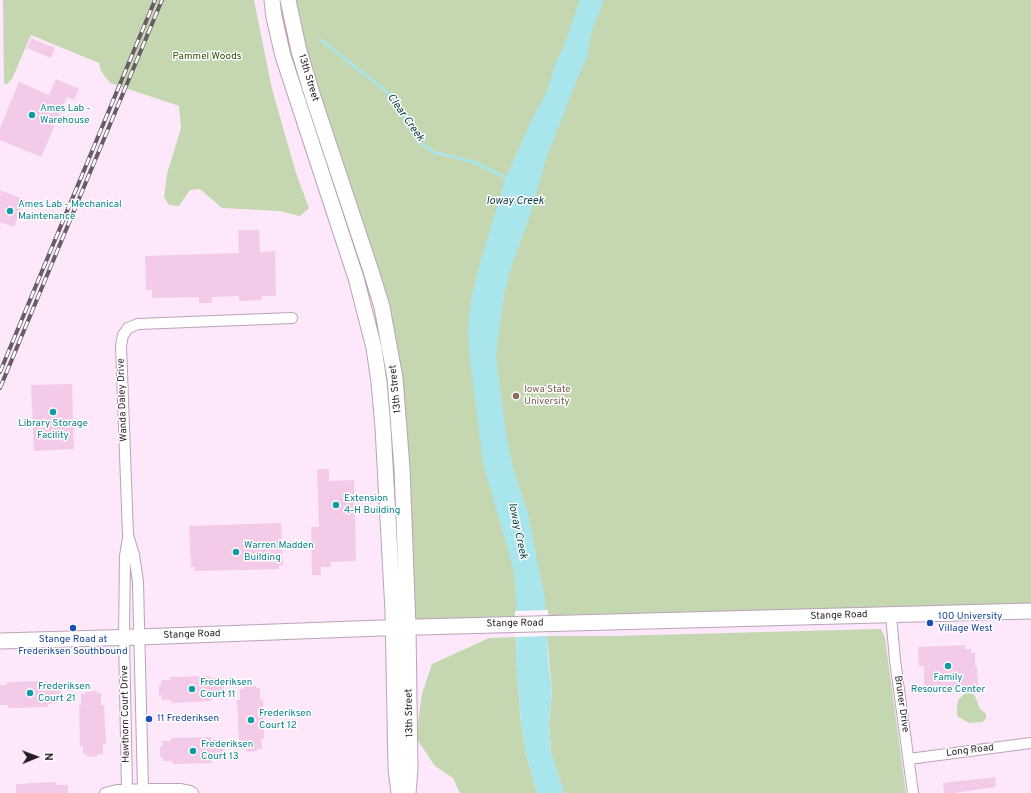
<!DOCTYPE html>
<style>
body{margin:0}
#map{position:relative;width:1031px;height:793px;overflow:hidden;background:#fef2fc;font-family:Overpass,sans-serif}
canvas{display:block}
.north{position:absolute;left:16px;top:737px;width:40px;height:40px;-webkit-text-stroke:3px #fff;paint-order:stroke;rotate:89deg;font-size:11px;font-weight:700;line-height:16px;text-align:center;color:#261c25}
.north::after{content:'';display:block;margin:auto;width:14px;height:18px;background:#261c25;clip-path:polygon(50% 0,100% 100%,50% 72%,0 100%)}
</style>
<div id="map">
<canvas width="1031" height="793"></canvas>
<div class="north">N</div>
</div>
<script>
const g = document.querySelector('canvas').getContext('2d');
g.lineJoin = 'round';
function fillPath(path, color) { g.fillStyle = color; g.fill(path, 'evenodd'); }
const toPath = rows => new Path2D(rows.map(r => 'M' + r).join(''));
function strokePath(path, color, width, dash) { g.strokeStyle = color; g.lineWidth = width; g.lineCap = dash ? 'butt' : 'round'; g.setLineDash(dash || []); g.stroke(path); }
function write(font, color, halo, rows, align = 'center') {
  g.font = font + ' Overpass,sans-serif'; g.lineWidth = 3; g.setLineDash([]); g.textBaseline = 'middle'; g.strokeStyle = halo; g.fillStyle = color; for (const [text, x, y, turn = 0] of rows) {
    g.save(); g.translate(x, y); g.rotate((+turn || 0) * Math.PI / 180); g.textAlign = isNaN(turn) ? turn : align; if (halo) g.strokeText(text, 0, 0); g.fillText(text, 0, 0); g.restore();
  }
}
const built = toPath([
 [0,0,1031,0,1031,793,0,793]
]);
const green = toPath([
 [3,0,254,0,272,89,296,173,309,208,300,216,279,211,222,208,200,189,190,190,179,206,169,205,164,197,167,174,181,128,179,106,110,83,101,71,99,63,31,35,12,79,7,84,4,84],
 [293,0,1031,0,1031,611,408,627,415,610,414,604,401,380,318,96],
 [881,629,885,638,906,793,564,793,551,752,549,724,552,692,547,636,613,636],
 [516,637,516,659,521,723,526,754,537,793,460,793,453,778,435,766,416,738,422,694,432,664,489,638],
 [967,691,973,694,975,696,980,709,986,714,986,718,983,722,969,723,957,716,957,704,959,699]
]);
const water = toPath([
 [580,0,604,0,591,33,587,58,578,77,546,159,529,218,511,268,504,295,496,355,506,435,513,468,528,513,545,600,548,658,552,692,549,724,551,752,564,793,537,793,526,754,521,723,516,659,517,611,514,571,483,463,470,359,468,329,471,300,480,263,506,177,533,117,547,91,555,65,563,48]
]);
const pier = toPath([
 [548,610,549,636,514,637,515,611]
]);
const stream = toPath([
 [321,40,386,91,400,109,412,132,423,145,435,153,451,156,476,163,507,178]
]);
const building = toPath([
 [31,38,55,48,51,58,27,48],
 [56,79,79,89,74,100,67,97,41,157,0,140,0,128,19,82,49,95],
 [0,190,25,200,14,227,0,222],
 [238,230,259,230,260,252,275,251,276,296,262,296,262,300,239,301,239,296,212,297,212,303,199,303,199,297,152,298,152,290,146,290,145,256,239,253],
 [72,384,74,449,34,451,31,385],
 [317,469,329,469,329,481,354,480,356,561,331,562,331,567,321,567,321,575,312,575,311,527,319,527],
 [281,523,283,565,279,565,279,569,195,571,195,567,191,567,189,526],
 [965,645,965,649,971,649,971,653,975,652,975,666,977,666,978,686,924,687,924,666,919,666,918,647],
 [210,676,210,678,222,678,222,682,224,682,224,694,222,694,222,698,211,698,211,701,171,703,171,700,162,700,161,695,159,696,159,685,162,684,161,680,170,680,170,677],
 [47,681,47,684,58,683,58,687,61,687,61,699,59,699,59,703,48,704,48,707,8,708,8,705,0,705,0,685,7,685,7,682],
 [244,686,256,686,256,688,260,688,260,700,263,699,264,739,261,739,262,749,257,749,257,751,246,752,246,749,241,749,241,740,239,740,237,700,240,700,240,689,244,689],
 [97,691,97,693,101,693,101,705,104,705,106,744,103,744,103,754,98,754,98,756,87,757,87,754,83,754,83,746,80,746,79,705,81,705,81,694,85,694,85,692],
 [211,737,211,740,223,740,223,744,225,743,225,756,223,756,223,759,212,760,212,763,173,764,172,761,163,761,163,757,160,757,160,746,163,746,162,741,171,741,171,738],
 [995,777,996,787,953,793,944,793,943,783],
 [56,782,56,785,68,785,68,793,16,793,16,784]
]);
const street = toPath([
 [891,615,895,660,913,793],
 [909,759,1031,743],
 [143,789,138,582,134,555,128,535,121,346,123,335,128,328,138,324,292,318],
 [127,790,124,637,125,556,128,538],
 [105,793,117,790,154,789,180,789,190,791,193,793]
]);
const secondary = toPath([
 [272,0,274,17,283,56,356,278,374,348,379,382,383,428,393,611,396,769,399,793],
 [288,0,299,51,313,97,371,271,382,307,395,378,402,468,408,627,410,769,408,793],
 [0,641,139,637,381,628,1031,611]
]);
const rail = toPath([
 [0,372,155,0],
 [0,388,162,0]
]);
const markers = [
 [32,115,4,"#0f9aa8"],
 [10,211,4,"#0f9aa8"],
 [516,396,4,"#8d6e63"],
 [53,412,4,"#0f9aa8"],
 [336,505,4,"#0f9aa8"],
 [236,552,4,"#0f9aa8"],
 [930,623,4,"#1a4fb4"],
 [73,628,4,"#1a4fb4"],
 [948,666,4,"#0f9aa8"],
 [192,689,4,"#0f9aa8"],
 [30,693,4,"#0f9aa8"],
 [149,719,4,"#1a4fb4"],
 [251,720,4,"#0f9aa8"],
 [193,751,4,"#0f9aa8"]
];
const parkNames = [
 ["Pammel Woods",207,57]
];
const streetNames = [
 ["13th Street",308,78,73],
 ["13th Street",396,389,-96],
 ["Wanda Daley Drive",123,400,-92],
 ["Stange Road",839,616,-2],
 ["Stange Road",515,624,-1],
 ["Stange Road",192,635,-2],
 ["Bruner Drive",901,704,82],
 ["13th Street",410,713,-91],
 ["Hawthorn Court Drive",126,714,-91],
 ["Long Road",970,751,-7]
];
const cultureNames = [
 ["Ames Lab -",40,109],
 ["Warehouse",40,121],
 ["Ames Lab - Mechanical",18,205],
 ["Maintenance",18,217],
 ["Library Storage",53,424,"center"],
 ["Facility",53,436,"center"],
 ["Extension",344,499],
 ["4-H Building",344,511],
 ["Warren Madden",244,546],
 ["Building",244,558],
 ["Family",948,678,"center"],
 ["Resource Center",948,690,"center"],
 ["Frederiksen",200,683],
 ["Court 11",200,695],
 ["Frederiksen",38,687],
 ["Court 21",38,699],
 ["Frederiksen",259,714],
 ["Court 12",259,726],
 ["Frederiksen",201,745],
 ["Court 13",201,757]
];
const educationNames = [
 ["Iowa State",524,390],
 ["University",524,402]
];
const transitNames = [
 ["100 University",938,617],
 ["Village West",938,629],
 ["Stange Road at",73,640,"center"],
 ["Frederiksen Southbound",73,652,"center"],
 ["11 Frederiksen",157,719]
];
const waterNames = [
 ["Clear Creek",405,118,55],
 ["Ioway Creek",515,202],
 ["Ioway Creek",517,531,78]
];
fillPath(built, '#fce8fa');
fillPath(green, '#c4d7b0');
fillPath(water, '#a9e6ec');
fillPath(pier, '#fef2fc');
strokePath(stream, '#a9e6ec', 2.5);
fillPath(building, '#f4cae9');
strokePath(street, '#bca2b9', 12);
strokePath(secondary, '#bca2b9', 17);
strokePath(street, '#fff', 10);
strokePath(secondary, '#fff', 15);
strokePath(rail, '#675d66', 4);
strokePath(rail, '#fff', 2.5, [8]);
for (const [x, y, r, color] of markers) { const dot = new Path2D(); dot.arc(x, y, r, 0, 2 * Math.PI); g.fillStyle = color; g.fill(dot); strokePath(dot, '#fff', 1.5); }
write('10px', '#2f4806', '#fff', parkNames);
write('10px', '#261c25', '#fff', streetNames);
write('10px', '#0d838f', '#fff', cultureNames, 'left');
write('10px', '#785e54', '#fff', educationNames, 'left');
write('10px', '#164399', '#fff', transitNames, 'left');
write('italic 11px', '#0d454a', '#fff', waterNames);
</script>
